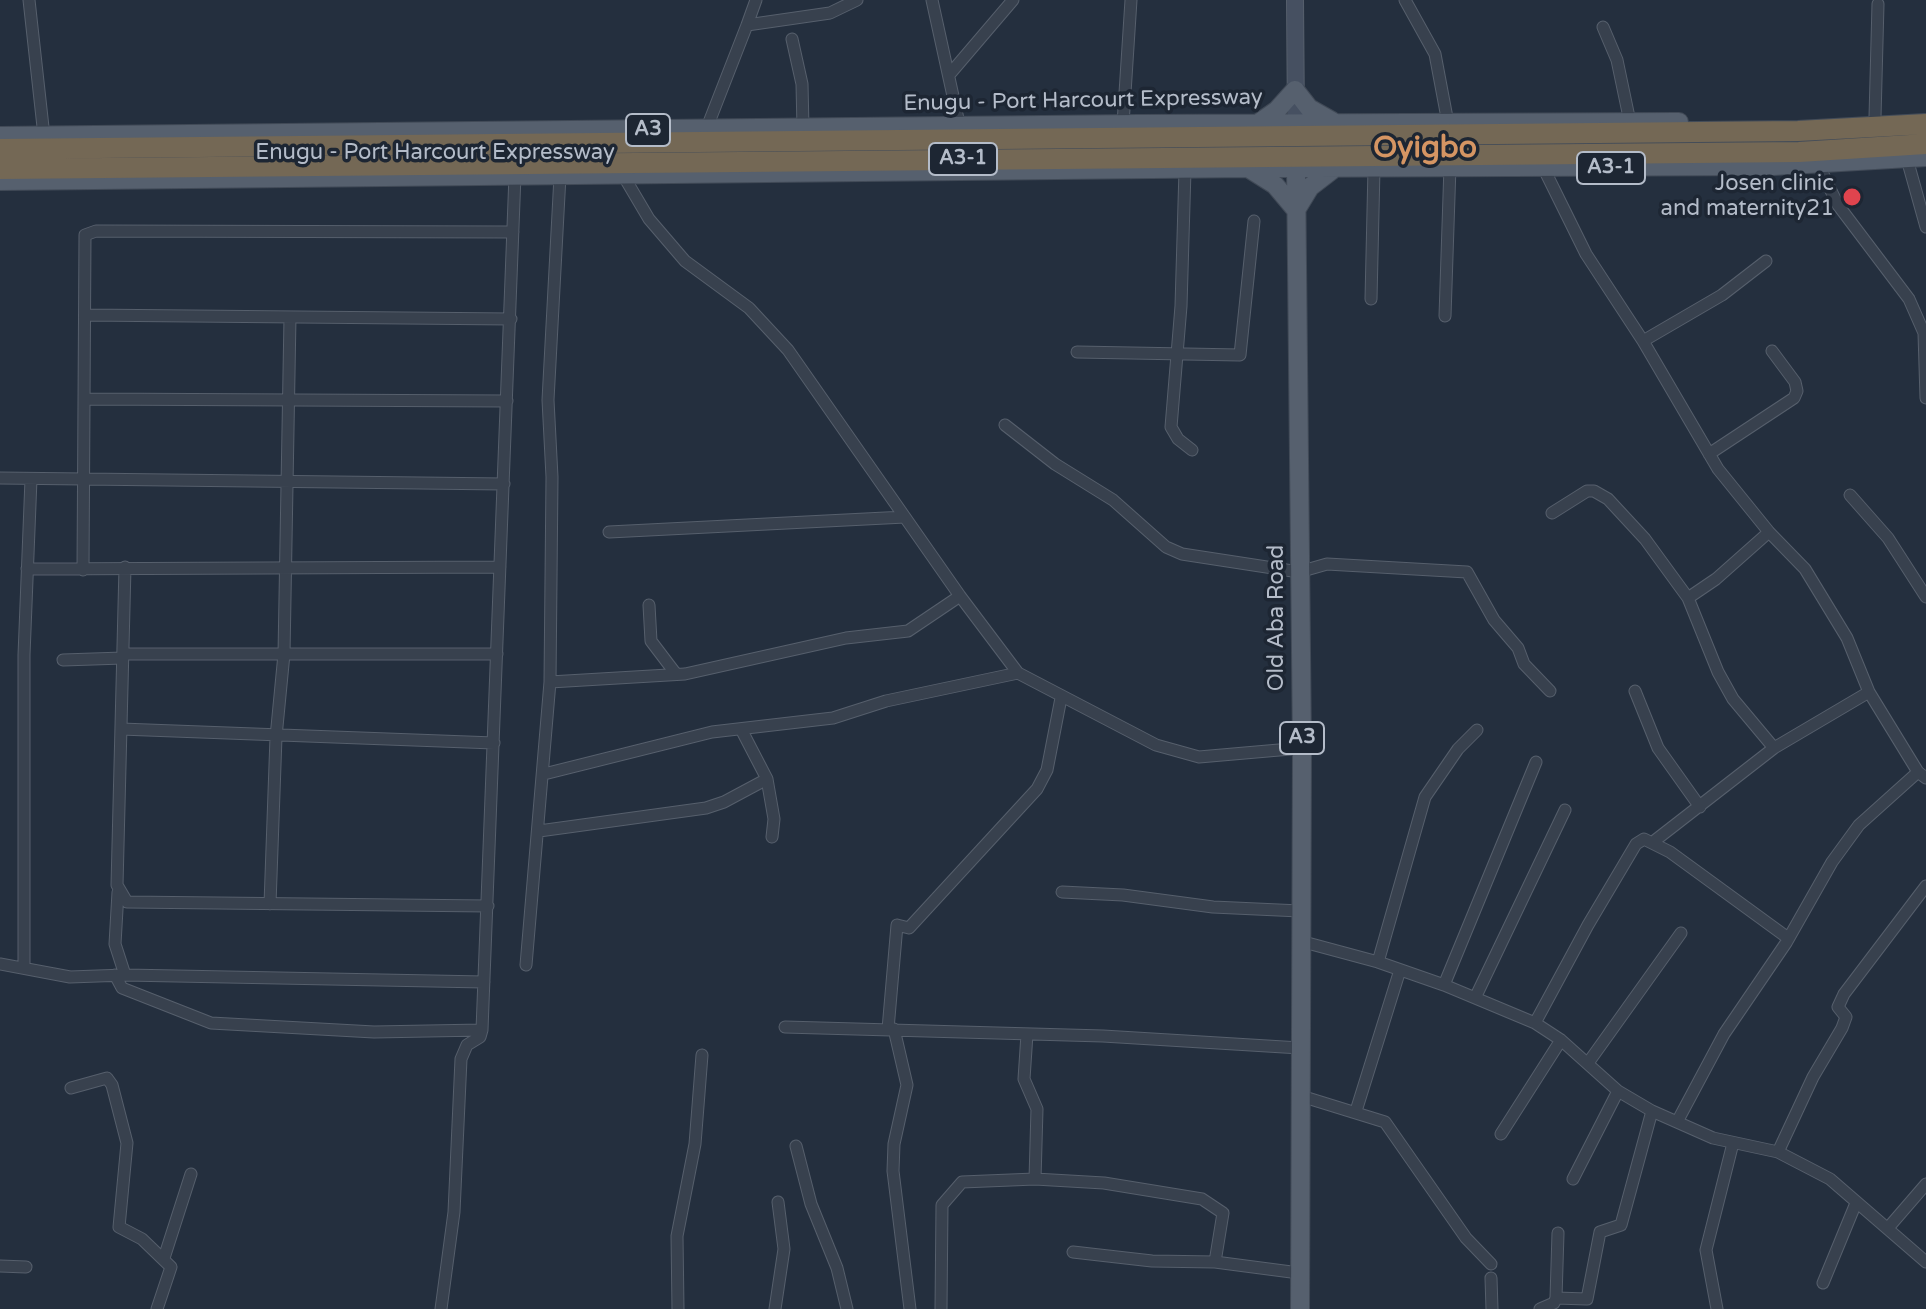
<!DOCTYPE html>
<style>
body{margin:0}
canvas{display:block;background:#242f3e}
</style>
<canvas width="1926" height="1309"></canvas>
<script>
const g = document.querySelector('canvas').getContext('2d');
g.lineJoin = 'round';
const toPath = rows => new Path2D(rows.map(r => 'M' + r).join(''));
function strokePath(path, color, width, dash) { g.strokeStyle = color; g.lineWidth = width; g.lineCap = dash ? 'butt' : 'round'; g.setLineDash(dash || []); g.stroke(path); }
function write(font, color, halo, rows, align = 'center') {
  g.font = font + ' "Varela Round",sans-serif'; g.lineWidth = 7; g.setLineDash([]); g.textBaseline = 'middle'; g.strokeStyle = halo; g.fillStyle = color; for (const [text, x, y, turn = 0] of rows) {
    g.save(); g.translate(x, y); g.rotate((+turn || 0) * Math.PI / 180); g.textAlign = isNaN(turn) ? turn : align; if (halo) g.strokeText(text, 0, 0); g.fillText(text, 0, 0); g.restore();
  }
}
const street = toPath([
 [29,0,44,136],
 [932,0,960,128],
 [1405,0,1435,54,1448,123],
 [747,25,756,0],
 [1603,27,1617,60,1630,122],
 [792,39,802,84,803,128],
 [949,75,1013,0],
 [1875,117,1878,4],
 [1123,124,1131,0],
 [706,130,747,25,830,13,857,0],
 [1907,159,1926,227],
 [1818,164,1838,205,1909,299,1924,333,1926,398],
 [1544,169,1586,254,1643,341,1718,469,1769,532,1805,569,1847,638,1869,692,1918,772,1926,778],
 [1185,170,1181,306,1171,427,1178,439,1192,450],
 [623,175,649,219,685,261,749,308,788,350,960,596,1018,673,1156,745,1199,757,1302,748],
 [1371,299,1374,168],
 [85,315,511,319],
 [1445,316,1450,166],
 [1643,341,1722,295,1766,261],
 [1077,352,1240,355,1254,221],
 [86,399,507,401],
 [1005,425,1055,464,1113,500,1166,547,1182,554,1299,572,1327,564,1467,572,1494,620,1518,648,1524,664,1550,691],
 [1709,454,1794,398,1797,391,1795,382,1772,351],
 [0,478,504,484],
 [1850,495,1888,538,1926,597],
 [1552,513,1587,491,1594,491,1608,499,1645,539,1688,598],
 [609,532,905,517],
 [1769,532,1716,579,1688,598,1718,672,1733,699,1774,748],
 [125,567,117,885,127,902,488,906],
 [27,569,500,567],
 [83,570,85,235,96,231,513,232],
 [649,605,651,641,676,674],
 [123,654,497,654],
 [63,660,123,658],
 [550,682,685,674,846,638,908,631,960,596],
 [1635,691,1658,748,1700,807],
 [121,729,494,743],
 [544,774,712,732,833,718,886,701,1018,673],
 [767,779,774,819,772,837],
 [539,831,706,808,724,802,767,779,741,729],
 [1653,842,1774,748,1869,692],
 [1062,892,1123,895,1213,907,1300,911],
 [270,904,276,737,284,654,290,317],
 [1300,941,1378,962,1444,985,1535,1023,1561,1040,1618,1091,1652,1111,1713,1138,1778,1152,1830,1179,1926,1262],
 [1378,962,1425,797,1458,749,1477,730],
 [0,964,70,977,125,975,115,944,118,892],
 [526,965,550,682,552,477,548,400,560,176],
 [24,968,24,655,31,479],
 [115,975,122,988,211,1023,374,1032,482,1030],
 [125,975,484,982],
 [1444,985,1536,762],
 [1476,996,1565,810],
 [1535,1023,1588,925,1636,844,1644,839,1670,852,1788,938],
 [785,1027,1103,1036,1300,1048],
 [888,1029,897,925,909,928,1037,789,1047,770,1061,698],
 [894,1029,907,1085,894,1144,893,1171,910,1309],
 [1588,1063,1681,933],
 [71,1088,107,1078,112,1085,127,1143,119,1227,142,1239,171,1267,157,1309],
 [1301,1096,1385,1122,1466,1238,1491,1264],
 [1356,1111,1400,970],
 [1677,1122,1724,1034,1786,943,1832,862,1859,825,1918,772],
 [1501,1134,1561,1040],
 [796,1146,811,1204,837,1268,847,1309],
 [1778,1152,1813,1077,1842,1028,1846,1017,1838,1007,1844,994,1926,886],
 [1035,1179,1104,1183,1202,1199,1223,1213,1215,1262,1299,1273],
 [1573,1179,1618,1091],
 [1888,1228,1926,1184],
 [1073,1252,1152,1261,1215,1262],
 [164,1258,191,1174],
 [0,1266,26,1267],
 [1491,1278,1492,1309],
 [1823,1283,1856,1203],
 [1556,1298,1558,1233],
 [441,1309,454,1212,461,1059,467,1045,480,1037,482,1030,515,175],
 [678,1309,677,1236,695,1144,702,1055],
 [775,1309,784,1249,778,1202],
 [941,1309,942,1205,962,1182,1035,1179,1037,1109,1024,1079,1027,1034],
 [1540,1309,1554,1303,1556,1298,1587,1299,1600,1232,1621,1225,1652,1111],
 [1717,1309,1706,1250,1733,1143]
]);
const secondary = toPath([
 [1295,0,1296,123]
]);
const primary = toPath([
 [1257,124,1277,110,1295,90,1309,108,1332,121],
 [0,136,1138,124,1679,122],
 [1248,168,1275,185,1296,210,1310,187,1336,167],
 [1296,168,1302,748,1300,1309],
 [0,181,1248,168,1773,166,1926,157]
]);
const highway = toPath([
 [0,149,1798,131,1926,124],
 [0,169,1799,152,1926,144]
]);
const markers = [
 [1852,197,10,"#e0444e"]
];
const shields = [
 [648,130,44],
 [963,159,68],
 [1611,168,68],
 [1302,738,44]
];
const shieldNames = [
 ["A3",648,130],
 ["A3-1",963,159],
 ["A3-1",1611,168],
 ["A3",1302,738]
];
const streetNames = [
 ["Enugu - Port Harcourt Expressway",1083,101,-1],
 ["Enugu - Port Harcourt Expressway",435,153],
 ["Old Aba Road",1277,618,-90]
];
const poiNames = [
 ["Josen clinic",1834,184],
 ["and maternity21",1834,209]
];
const districtNames = [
 ["Oyigbo",1425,149]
];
strokePath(street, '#565f6c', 13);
strokePath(secondary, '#565f6c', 18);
strokePath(primary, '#414a57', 20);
strokePath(highway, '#434c59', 22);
strokePath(street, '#38414e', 11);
strokePath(secondary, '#465061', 16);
strokePath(primary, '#56606e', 18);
strokePath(highway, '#746855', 20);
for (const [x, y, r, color] of markers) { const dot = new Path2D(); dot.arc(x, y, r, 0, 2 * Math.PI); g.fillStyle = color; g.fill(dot); strokePath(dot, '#1d2633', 3); }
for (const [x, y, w] of shields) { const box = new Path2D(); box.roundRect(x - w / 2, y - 16, w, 32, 6); g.fillStyle = '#1d2633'; g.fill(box); strokePath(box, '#b4bcc9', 2); }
write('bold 20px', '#b4bcc9', null, shieldNames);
write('22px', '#b4bcc9', '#1d2633', streetNames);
write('22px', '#b4bcc9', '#1d2633', poiNames, 'right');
write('bold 30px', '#d59563', '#1d2633', districtNames);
</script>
